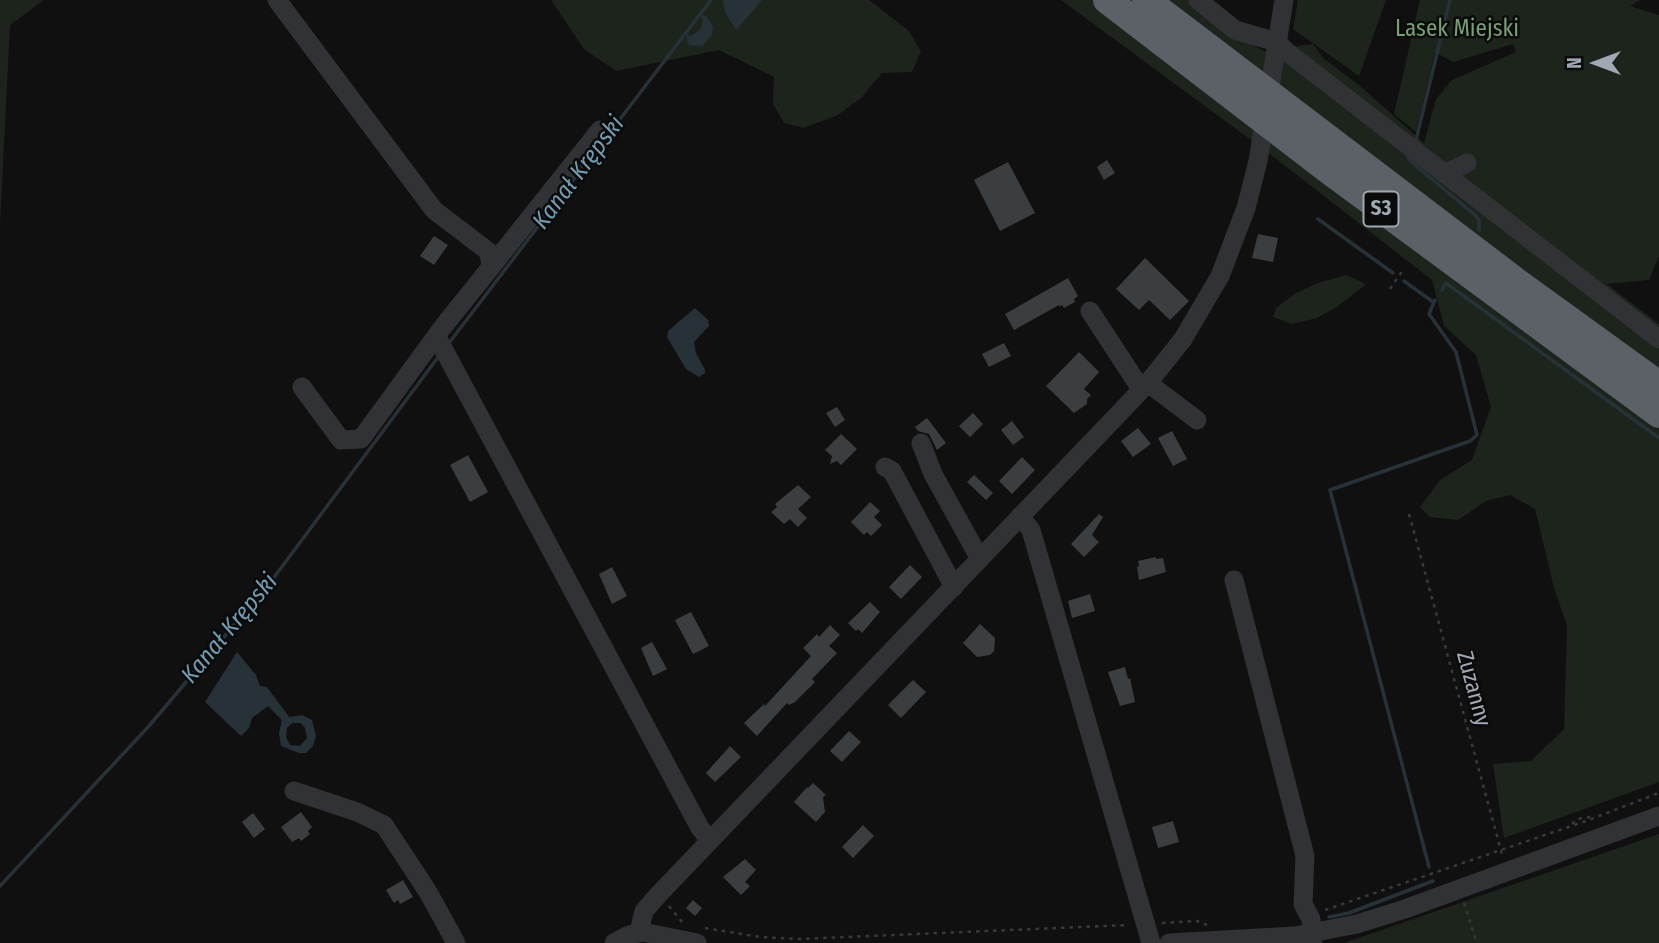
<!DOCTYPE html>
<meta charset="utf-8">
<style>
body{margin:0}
#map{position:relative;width:1659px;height:943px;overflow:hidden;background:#101011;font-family:"Fira Sans Condensed",sans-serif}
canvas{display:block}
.north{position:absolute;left:1561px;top:28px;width:70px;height:70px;-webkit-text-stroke:5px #0b0b0c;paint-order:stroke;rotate:270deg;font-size:19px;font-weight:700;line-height:28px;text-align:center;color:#a0a8b3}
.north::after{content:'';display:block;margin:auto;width:24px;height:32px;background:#a0a8b3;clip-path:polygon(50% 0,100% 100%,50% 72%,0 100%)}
</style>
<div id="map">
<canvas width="1659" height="943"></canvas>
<div class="north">N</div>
</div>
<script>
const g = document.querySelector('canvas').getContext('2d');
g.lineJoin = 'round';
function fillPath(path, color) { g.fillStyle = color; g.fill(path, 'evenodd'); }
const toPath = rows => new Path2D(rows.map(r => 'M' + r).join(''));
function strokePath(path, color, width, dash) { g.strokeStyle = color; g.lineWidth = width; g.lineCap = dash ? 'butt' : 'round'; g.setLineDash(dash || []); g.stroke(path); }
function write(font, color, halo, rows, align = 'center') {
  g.font = font + ' "Fira Sans Condensed",sans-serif'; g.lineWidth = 5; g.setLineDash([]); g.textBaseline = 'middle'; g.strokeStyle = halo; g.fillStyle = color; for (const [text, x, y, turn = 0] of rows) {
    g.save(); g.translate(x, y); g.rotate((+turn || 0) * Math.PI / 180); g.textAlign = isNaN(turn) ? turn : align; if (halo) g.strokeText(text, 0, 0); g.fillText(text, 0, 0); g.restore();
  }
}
const green = toPath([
 [0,0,44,0,10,25,0,226],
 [551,0,869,0,909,31,921,51,912,72,882,73,861,98,838,115,803,128,784,123,773,104,774,77,719,50,616,71,584,49],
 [1061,0,1189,0,1238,37,1264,51,1313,44,1323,58,1359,85,1424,143,1436,99,1452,80,1516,52,1513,44,1453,62,1435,52,1416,132,1394,114,1420,0,1640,0,1630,6,1659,15,1659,256,1649,280,1607,284,1659,324,1659,782,1504,838,1493,764,1531,761,1564,729,1567,626,1554,588,1535,509,1510,495,1486,501,1458,520,1430,517,1420,507,1440,480,1472,460,1491,407,1476,355,1444,326,1432,280,1266,151],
 [1298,0,1386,0,1359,76,1293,29],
 [1346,275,1366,284,1337,307,1317,318,1292,324,1273,317,1276,308,1296,293,1318,283],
 [1659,834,1659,943,1344,943]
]);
const water = toPath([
 [723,0,762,0,736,30,725,12],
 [700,14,707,17,711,23,713,28,712,35,702,46,689,45,685,34,691,36,700,30,703,21],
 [695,308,708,320,709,326,694,342,696,353,705,370,705,373,699,377,686,369,667,337,668,331],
 [237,652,256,675,260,686,267,687,289,717,302,715,312,720,316,736,313,746,306,753,299,753,281,746,279,733,282,720,268,706,252,718,249,728,241,736,205,702],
 [292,723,301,723,305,728,307,738,300,746,290,745,286,737,287,728]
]);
const stream = toPath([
 [1416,140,1450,0],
 [1408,156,1409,160,1475,215,1479,220,1479,230],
 [1318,219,1393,273],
 [1404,281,1433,302],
 [1442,290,1446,283,1659,438],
 [449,343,711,0],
 [1429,867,1330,490,1470,441,1477,435,1456,352,1429,314,1435,300],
 [0,886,149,726,272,580,439,356],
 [1329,917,1349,913,1433,881]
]);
const building = toPath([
 [1107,160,1115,173,1104,180,1097,167],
 [1008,162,1035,213,1000,231,974,180],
 [1258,234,1278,238,1273,262,1252,258],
 [434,236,448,245,434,265,420,256],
 [1145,258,1189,301,1170,320,1149,300,1139,310,1116,289],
 [1068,278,1078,296,1074,299,1075,302,1064,308,1062,305,1059,307,1059,305,1014,330,1005,314],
 [1004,343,1011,356,989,367,982,354],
 [1079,352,1099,372,1084,389,1091,395,1087,399,1087,404,1074,413,1046,386],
 [837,407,845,420,835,427,826,413],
 [973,413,983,424,970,437,959,426],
 [927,418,946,443,937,450,929,434,918,431,915,427],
 [1012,421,1024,437,1013,445,1001,430],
 [1138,428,1151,444,1133,457,1121,441],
 [1172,431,1187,459,1173,466,1158,438],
 [841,434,857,449,841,465,837,461,830,464,832,456,825,450],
 [468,455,488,492,470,502,450,465],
 [1022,457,1035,470,1012,494,999,481],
 [974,475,993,493,986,500,967,482],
 [798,485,811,497,798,509,807,518,798,527,790,519,784,524,771,512,777,507,775,504],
 [870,502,880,511,874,517,882,525,871,536,867,532,864,535,851,522],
 [1099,514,1103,517,1092,535,1099,542,1084,557,1071,544],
 [1156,557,1156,559,1163,558,1166,572,1139,580,1137,567,1139,566,1138,561],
 [910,565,922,577,901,599,889,587],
 [612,567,627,596,612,604,599,574],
 [1090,594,1095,611,1072,618,1068,601],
 [870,602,880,612,862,633,858,629,856,631,848,623],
 [691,612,709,646,693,654,675,620],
 [980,624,995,638,994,651,990,655,977,657,963,643],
 [830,625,840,635,829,646,837,653,812,679,815,682,795,702,789,705,787,703,757,736,744,723,764,704,765,706,811,656,803,648,817,634,819,637],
 [652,642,667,669,653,676,641,648],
 [1125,667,1128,679,1130,678,1135,702,1120,706,1108,672],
 [913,680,926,692,901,718,888,705],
 [849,731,861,742,842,762,830,751],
 [730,746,741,757,715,782,706,773],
 [813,783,826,795,823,797,825,812,816,822,794,802,807,787,808,788],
 [301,812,312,827,308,831,310,834,301,841,299,838,292,842,281,827],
 [253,813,265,829,254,838,242,822],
 [1173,821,1179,842,1158,848,1152,827],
 [863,825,874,836,853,858,842,847],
 [745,859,756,870,745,882,750,886,741,895,723,877],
 [403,880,413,897,400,904,398,900,394,903,386,890],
 [693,900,702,908,695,916,686,908]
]);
const path = toPath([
 [1390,289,1403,270],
 [1409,514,1503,858],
 [1572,824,1577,819,1591,817],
 [1464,903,1477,943],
 [669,906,682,922],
 [1325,910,1586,821,1659,793],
 [1162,923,1197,921,1207,925],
 [705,928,760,937,799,939,1128,925]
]);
const minor = toPath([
 [277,0,434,210,489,252,491,267,442,328,361,439,341,440,302,387],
 [1198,0,1235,30,1277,42,1287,52,1659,339],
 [1446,173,1467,163],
 [491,267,600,130],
 [1090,311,1141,389],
 [437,337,700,828,710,840],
 [1148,383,1197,420],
 [921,443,933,474,980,559],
 [885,467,892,471,954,587],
 [1020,516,1031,530,1151,943],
 [1234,580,1305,856,1303,904,1311,919,1313,943],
 [294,791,357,812,384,825,428,892,456,943],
 [639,932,644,911,659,894,1106,427,1148,383,1183,339,1220,276,1246,208,1258,161,1284,0],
 [614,943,629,935,643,932,697,943],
 [1169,943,1295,936,1357,924,1405,909,1659,816]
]);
const highway = toPath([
 [1107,0,1327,169,1659,414],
 [1146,0,1514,280,1659,385]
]);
const shields = [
 [1381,209,35]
];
const shieldNames = [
 ["S3",1381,209]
];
const parkNames = [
 ["Lasek Miejski",1457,30]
];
const streetNames = [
 ["Zuzanny",1473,689,75]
];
const waterNames = [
 ["Kanał Krępski",579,173,-53],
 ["Kanał Krępski",230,629,-50]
];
fillPath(green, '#1c241c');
fillPath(water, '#273238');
strokePath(stream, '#273238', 3.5);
fillPath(building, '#3b3e41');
strokePath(path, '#36393d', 2.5, [3.5, 5]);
strokePath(minor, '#303236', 19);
strokePath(highway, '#5c6168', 28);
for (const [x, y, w] of shields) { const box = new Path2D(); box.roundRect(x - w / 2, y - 17.5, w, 35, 5); g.fillStyle = '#0b0b0c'; g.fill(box); strokePath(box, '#a0a8b3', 2); }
write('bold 21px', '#a0a8b3', null, shieldNames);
write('23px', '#78a075', '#0b0b0c', parkNames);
write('23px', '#a0a8b3', '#0b0b0c', streetNames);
write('italic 24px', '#739cb2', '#0b0b0c', waterNames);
</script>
